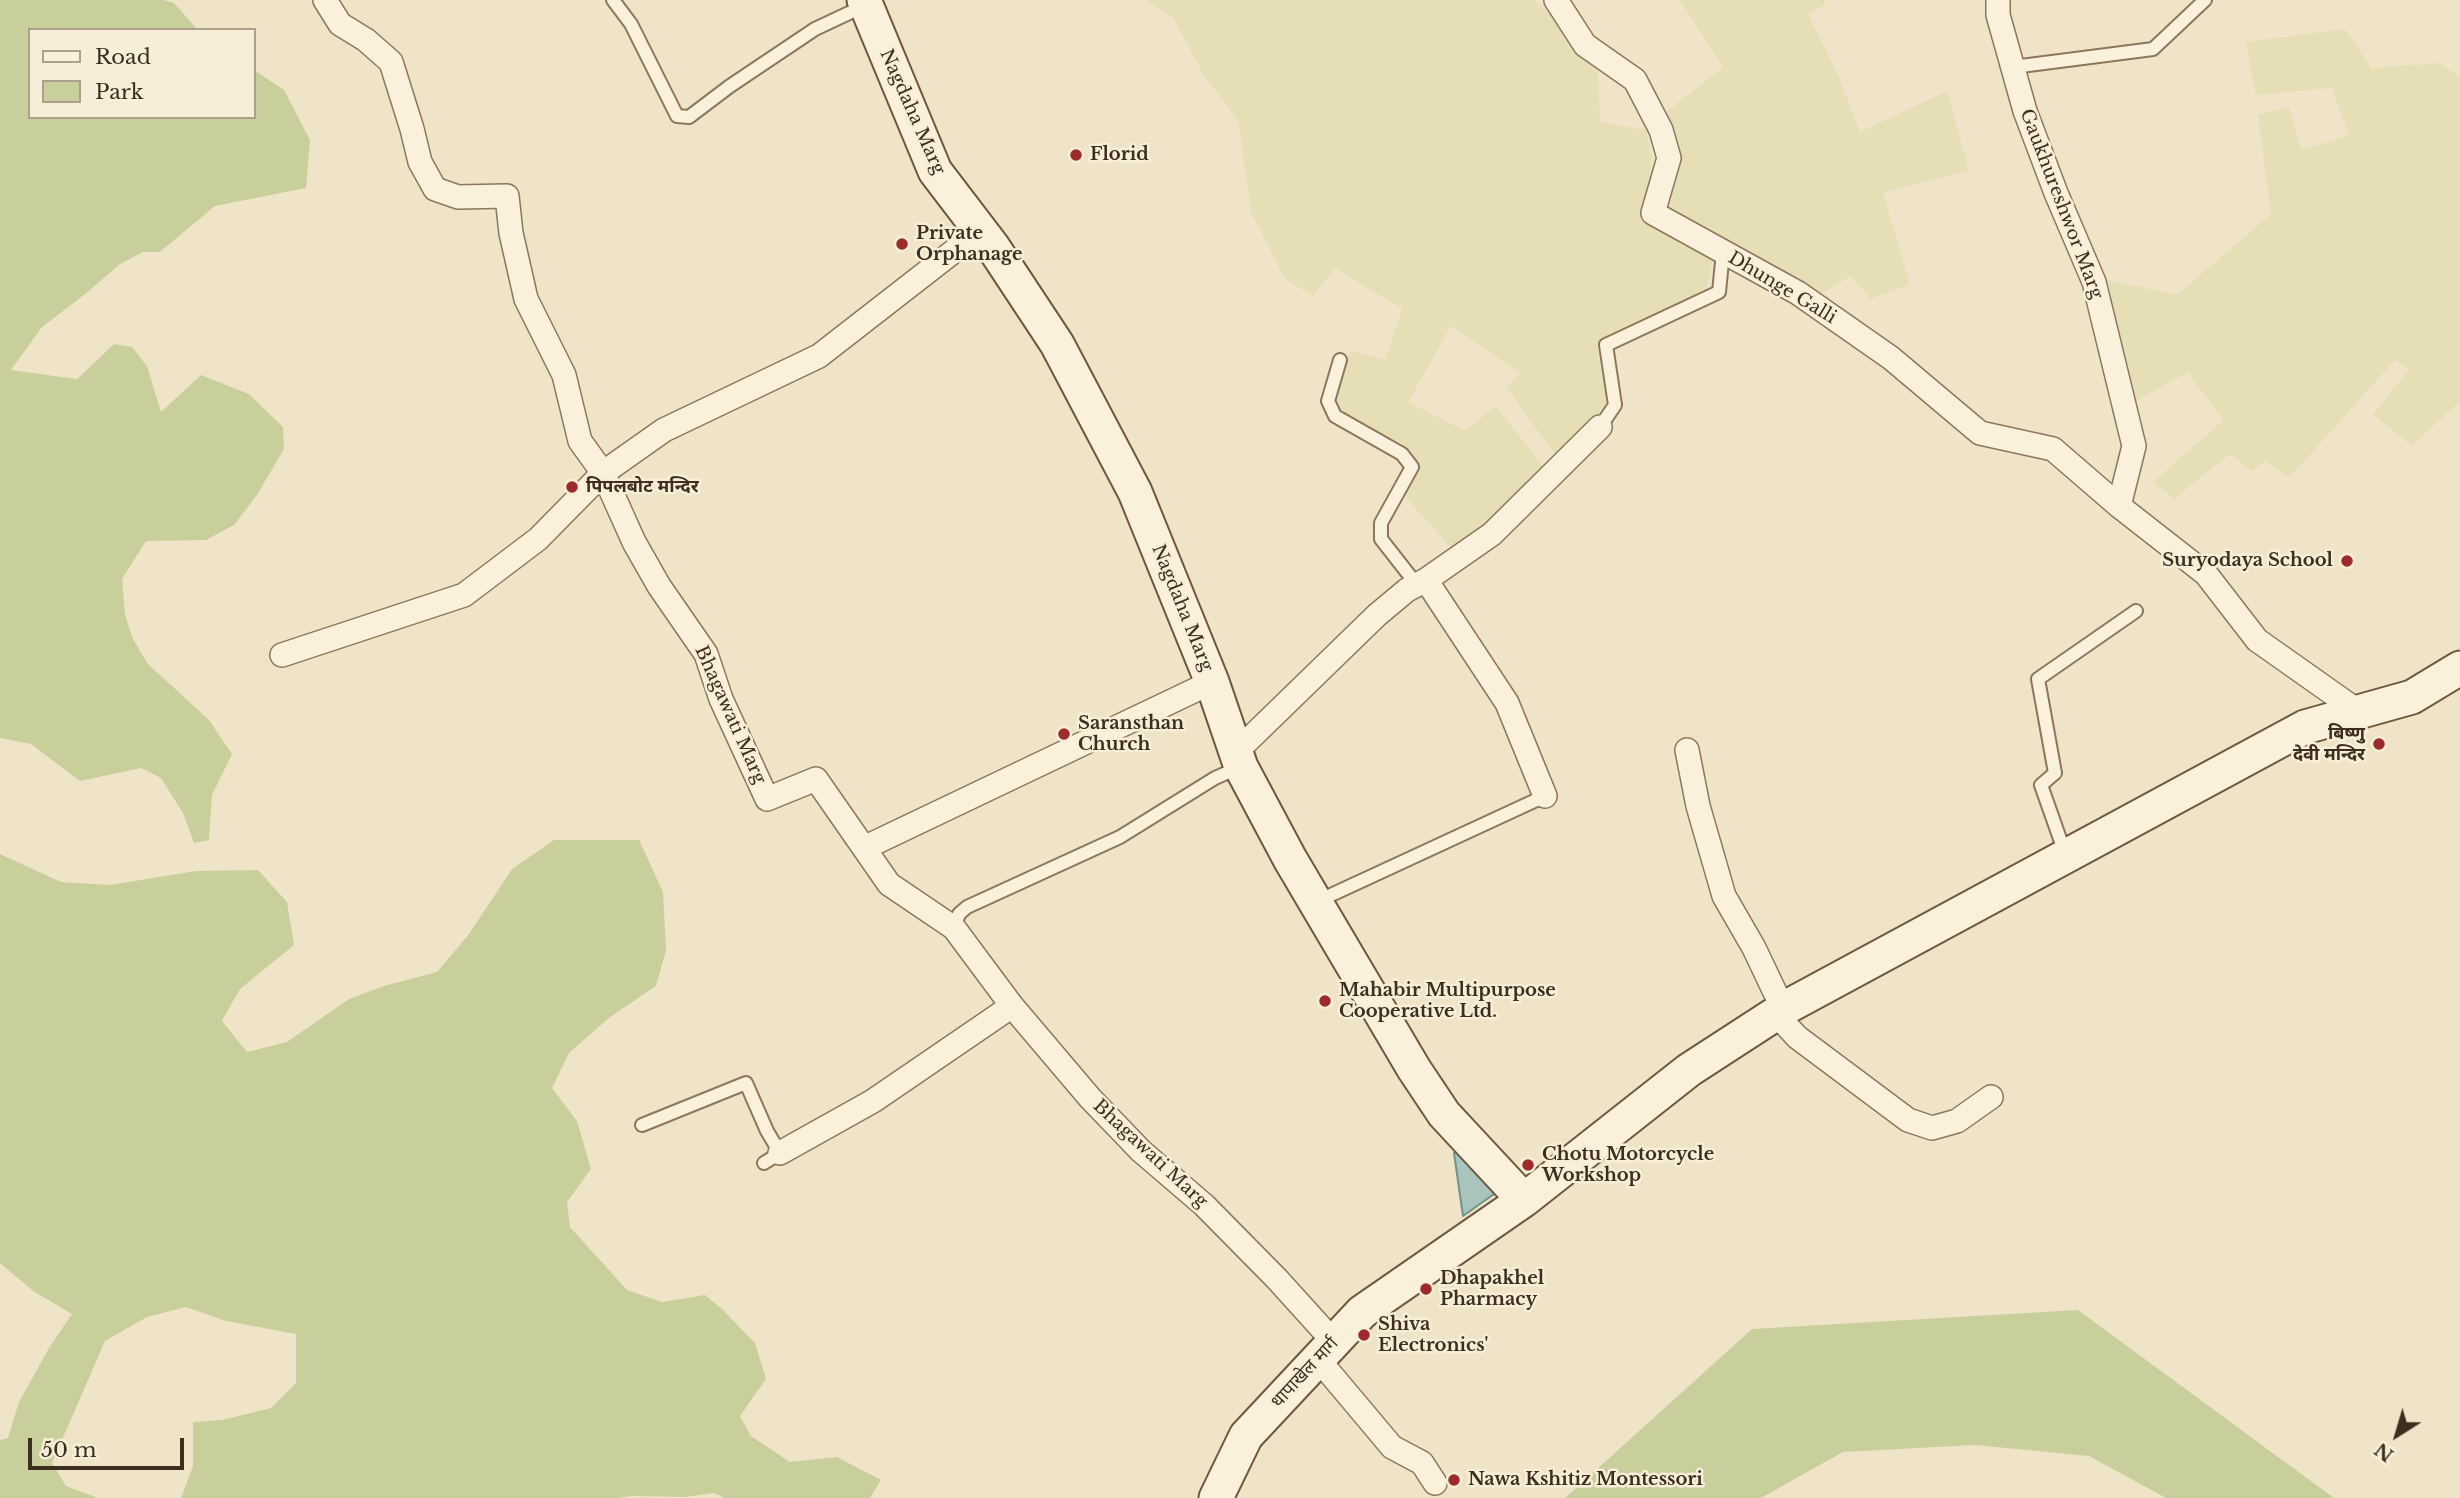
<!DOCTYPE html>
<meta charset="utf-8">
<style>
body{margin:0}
#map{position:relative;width:2460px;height:1498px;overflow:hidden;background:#f0e4c8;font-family:"Libre Baskerville",serif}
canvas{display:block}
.legend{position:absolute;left:28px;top:28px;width:228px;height:91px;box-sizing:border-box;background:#f7eed8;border:2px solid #ada18e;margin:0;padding:9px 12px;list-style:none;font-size:21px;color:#3d2e20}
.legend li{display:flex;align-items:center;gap:14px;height:35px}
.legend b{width:35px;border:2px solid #ada18e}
.north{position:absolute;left:2362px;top:1400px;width:70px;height:70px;-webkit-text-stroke:5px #f7eed8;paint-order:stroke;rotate:217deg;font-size:19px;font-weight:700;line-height:28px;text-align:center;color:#3d2e20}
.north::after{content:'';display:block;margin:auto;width:24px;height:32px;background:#3d2e20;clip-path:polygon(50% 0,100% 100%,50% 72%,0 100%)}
.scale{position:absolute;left:28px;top:1438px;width:156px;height:32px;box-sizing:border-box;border:4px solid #3d2e20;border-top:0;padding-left:9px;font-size:21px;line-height:24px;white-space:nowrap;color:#3d2e20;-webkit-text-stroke:5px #f7eed8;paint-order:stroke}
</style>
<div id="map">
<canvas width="2460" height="1498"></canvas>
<ul class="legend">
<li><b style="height:9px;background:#faf1dc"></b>Road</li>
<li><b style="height:19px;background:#c9cf9b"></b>Park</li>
</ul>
<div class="north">N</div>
<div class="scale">50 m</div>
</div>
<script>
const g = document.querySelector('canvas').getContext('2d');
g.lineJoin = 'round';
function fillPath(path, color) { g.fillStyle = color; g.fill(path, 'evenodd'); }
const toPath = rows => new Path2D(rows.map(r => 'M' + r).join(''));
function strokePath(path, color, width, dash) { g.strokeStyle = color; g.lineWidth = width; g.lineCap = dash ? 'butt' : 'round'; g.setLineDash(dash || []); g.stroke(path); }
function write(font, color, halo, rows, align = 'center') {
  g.font = font + ' "Libre Baskerville","Noto Sans Devanagari",serif'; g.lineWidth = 5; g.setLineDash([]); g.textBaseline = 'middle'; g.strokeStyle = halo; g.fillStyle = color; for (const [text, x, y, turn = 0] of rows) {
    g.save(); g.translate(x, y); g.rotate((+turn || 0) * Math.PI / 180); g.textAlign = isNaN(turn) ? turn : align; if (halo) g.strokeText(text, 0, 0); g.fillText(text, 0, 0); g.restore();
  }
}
const farmland = toPath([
 [1146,0,1533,0,1555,16,1581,55,1598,71,1600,122,1646,130,1652,158,1647,201,1714,255,1706,289,1607,335,1597,348,1606,403,1595,420,1556,456,1507,388,1520,373,1451,326,1408,402,1465,431,1496,406,1545,469,1457,554,1406,498,1414,456,1401,443,1352,420,1335,402,1350,350,1385,360,1402,309,1335,268,1313,296,1285,279,1251,212,1238,120,1204,76,1173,17],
 [1680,0,1824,0,1826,4,1808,14,1838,75,1860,132,1947,91,1969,170,1883,193,1910,284,1871,299,1851,276,1816,297,1745,250,1670,214,1662,203,1682,163,1666,112,1723,67],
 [2345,29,2371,68,2439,63,2460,77,2460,401,2412,446,2373,415,2409,369,2395,360,2289,478,2265,461,2251,471,2230,454,2174,499,2153,482,2223,420,2188,372,2131,404,2108,280,2177,295,2271,214,2258,115,2289,107,2301,150,2349,136,2332,88,2256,95,2246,42]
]);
const green = toPath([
 [0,0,164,0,174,3,198,30,30,30,30,117,254,117,254,70,284,90,310,140,306,188,215,206,160,252,143,252,120,264,84,295,42,327,11,370,77,379,114,344,132,347,147,366,161,412,201,375,249,394,283,427,284,449,257,495,234,525,206,540,146,541,122,579,125,614,132,637,147,663,209,720,232,754,212,795,209,840,194,843,183,813,161,778,141,768,80,781,31,744,0,738],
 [554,840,639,840,663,892,666,950,656,986,610,1017,569,1053,552,1088,577,1121,591,1169,567,1202,570,1227,627,1290,662,1302,705,1295,722,1309,755,1343,766,1379,740,1416,751,1436,790,1462,837,1457,881,1480,870,1498,724,1498,714,1493,685,1497,632,1496,617,1498,181,1498,193,1466,193,1422,222,1420,271,1408,296,1383,296,1334,226,1321,186,1307,147,1317,105,1341,52,1463,66,1486,98,1498,0,1498,0,1440,8,1438,19,1402,49,1348,72,1314,33,1291,0,1263,0,854,61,882,110,885,196,871,258,870,287,902,294,945,240,989,222,1021,247,1052,287,1042,349,999,384,986,437,972,469,934,512,869],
 [2078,1310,2334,1498,2166,1498,2089,1456,1975,1445,1843,1452,1761,1498,1565,1498,1752,1329]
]);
const water = toPath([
 [1464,1146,1504,1187,1463,1216,1454,1153,1464,1146]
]);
const lane = toPath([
 [613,0,631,24,677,116,689,117,730,86,815,29,866,5],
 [2013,67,2153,49,2205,0],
 [1340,360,1328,401,1335,416,1402,454,1412,467,1381,523,1381,539,1417,585],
 [1600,427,1615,405,1606,345,1719,292,1723,252],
 [2066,856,2041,785,2055,773,2038,679,2136,611],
 [1318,901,1545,796],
 [954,928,959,914,967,907,1120,837,1215,778,1240,767],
 [642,1125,746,1083,767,1131,780,1153,764,1163]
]);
const street = toPath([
 [325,0,340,24,366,40,391,62,412,129,420,162,435,189,458,197,507,196,511,233,526,299,564,375,580,441,603,473,634,542,659,586,706,654,721,699,767,799,816,779,889,884,954,928,1012,1006,1090,1098,1141,1151,1204,1205,1277,1279,1334,1342],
 [1556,0,1585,45,1635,80,1661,130,1669,158,1653,213,1798,293,1891,358,1980,433,2053,449,2119,506],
 [1998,0,1998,15,2025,111,2056,193,2094,282,2134,446,2119,506,2206,574,2257,640,2359,712],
 [1426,580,1507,703,1545,796],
 [282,655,464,595,538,539,603,473,664,430,819,356,981,230],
 [1687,750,1698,806,1724,896,1754,948,1783,1009],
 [1236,752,1377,615,1407,590,1426,580,1492,534,1600,427],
 [864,848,1212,682],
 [1776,1014,1797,1037,1908,1120,1932,1128,1957,1121,1991,1097],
 [780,1153,873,1101,1012,1006],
 [1318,1359,1392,1447,1422,1463,1435,1483]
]);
const secondary = toPath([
 [864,0,935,171,993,247,1057,344,1135,492,1212,682,1241,767,1290,859,1414,1069,1444,1114,1524,1200],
 [1216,1498,1246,1436,1362,1312,1524,1200,1689,1070,1783,1009,2305,727,2412,697,2460,668]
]);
const markers = [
 [1076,155,7,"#9e2a2b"],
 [902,244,7,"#9e2a2b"],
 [572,487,7,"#9e2a2b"],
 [2347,561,7,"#9e2a2b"],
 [1064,734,7,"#9e2a2b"],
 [2379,744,7,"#9e2a2b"],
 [1325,1001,7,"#9e2a2b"],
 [1528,1165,7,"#9e2a2b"],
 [1426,1289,7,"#9e2a2b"],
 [1364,1335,7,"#9e2a2b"],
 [1454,1480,7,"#9e2a2b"]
];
const streetNames = [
 ["Nagdaha Marg",912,112,66],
 ["Gaukhureshwor Marg",2061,204,69],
 ["Dhunge Galli",1782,288,31],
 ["Nagdaha Marg",1182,608,68],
 ["Bhagawati Marg",730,715,66],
 ["Bhagawati Marg",1150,1154,43],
 ["धापाखेल मार्ग",1305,1373,-47]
];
const poiNames = [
 ["Florid",1090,155],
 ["Private",916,234],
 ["Orphanage",916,255],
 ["पिपलबोट मन्दिर",586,487],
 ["Suryodaya School",2333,561,"right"],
 ["Saransthan",1078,724],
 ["Church",1078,745],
 ["बिष्णु",2365,734,"right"],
 ["देवी मन्दिर",2365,755,"right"],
 ["Mahabir Multipurpose",1339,991],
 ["Cooperative Ltd.",1339,1012],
 ["Chotu Motorcycle",1542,1155],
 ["Workshop",1542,1176],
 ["Dhapakhel",1440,1279],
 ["Pharmacy",1440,1300],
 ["Shiva",1378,1325],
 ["Electronics'",1378,1346],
 ["Nawa Kshitiz Montessori",1468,1480]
];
fillPath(farmland, '#e6deb5');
fillPath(green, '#c9cf9b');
fillPath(water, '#a9c4bc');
strokePath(water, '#6f938a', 2);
strokePath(lane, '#8d765c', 16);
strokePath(street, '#8d765c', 26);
strokePath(secondary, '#6f573f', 37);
strokePath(lane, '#faf1dc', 12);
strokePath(street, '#faf1dc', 23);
strokePath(secondary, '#faf1dc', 33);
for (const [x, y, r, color] of markers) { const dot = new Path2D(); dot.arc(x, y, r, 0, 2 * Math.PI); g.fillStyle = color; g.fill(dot); strokePath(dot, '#f7eed8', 2.5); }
write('18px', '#3d2e20', '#f7eed8', streetNames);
write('bold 18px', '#3d2e20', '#f7eed8', poiNames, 'left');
</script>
